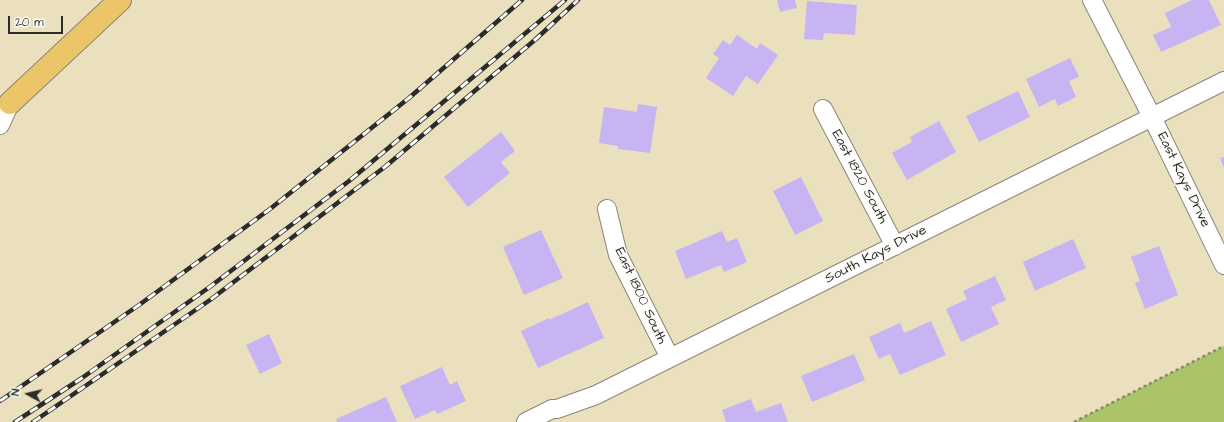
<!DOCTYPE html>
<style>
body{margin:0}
#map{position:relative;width:1224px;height:422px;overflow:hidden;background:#eae0bd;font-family:"Architects Daughter",sans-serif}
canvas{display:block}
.north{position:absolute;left:8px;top:374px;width:40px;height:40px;-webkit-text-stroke:3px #fdfcf7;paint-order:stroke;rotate:278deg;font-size:11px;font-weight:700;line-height:16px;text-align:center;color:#2b2b2b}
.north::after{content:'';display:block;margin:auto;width:14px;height:18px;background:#2b2b2b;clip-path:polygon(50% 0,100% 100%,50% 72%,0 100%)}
.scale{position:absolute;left:8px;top:16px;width:55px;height:18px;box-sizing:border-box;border:2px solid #2b2b2b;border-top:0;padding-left:5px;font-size:12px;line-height:14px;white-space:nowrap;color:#2b2b2b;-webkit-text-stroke:3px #fdfcf7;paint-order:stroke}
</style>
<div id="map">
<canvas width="1224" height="422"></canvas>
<div class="north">N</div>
<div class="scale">20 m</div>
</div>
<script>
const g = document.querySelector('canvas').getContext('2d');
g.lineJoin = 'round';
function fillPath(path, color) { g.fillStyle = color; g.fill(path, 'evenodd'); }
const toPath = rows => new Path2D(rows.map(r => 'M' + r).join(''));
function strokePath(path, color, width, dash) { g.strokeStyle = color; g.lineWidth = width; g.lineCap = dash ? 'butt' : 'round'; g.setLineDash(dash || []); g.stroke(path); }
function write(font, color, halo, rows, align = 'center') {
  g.font = font + ' "Architects Daughter",sans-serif'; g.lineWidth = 3; g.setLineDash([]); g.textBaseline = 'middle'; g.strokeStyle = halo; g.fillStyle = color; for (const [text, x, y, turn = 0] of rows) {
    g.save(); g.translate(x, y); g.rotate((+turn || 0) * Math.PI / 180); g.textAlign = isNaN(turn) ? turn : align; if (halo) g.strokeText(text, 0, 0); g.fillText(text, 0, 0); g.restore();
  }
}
const green = toPath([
 [1224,346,1224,422,1074,422]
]);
const building = toPath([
 [777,0,795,0,797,8,780,12],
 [1192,0,1209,0,1221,25,1161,52,1153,35,1171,27,1165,13],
 [807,1,857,5,855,35,824,33,823,40,804,39],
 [737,35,757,49,760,43,778,55,758,84,746,76,733,96,706,78,719,58,713,54,723,40,730,45],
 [1070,58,1079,77,1069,81,1076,97,1058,106,1055,99,1039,107,1026,79],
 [1018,91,1030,117,979,142,966,116],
 [638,104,657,107,650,153,618,149,618,146,599,143,604,107,637,112],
 [939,121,956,152,907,180,892,153,912,142,910,137],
 [501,132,515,151,501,162,510,173,468,207,444,177],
 [1224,157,1224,168,1220,158],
 [801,177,823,221,795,235,773,191],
 [541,230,563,278,524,295,503,247],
 [722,231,727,242,737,238,747,262,724,272,721,265,686,279,675,251],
 [1073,239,1086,268,1035,291,1023,262],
 [1159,246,1178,295,1145,309,1135,283,1140,281,1131,257],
 [995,276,1006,300,991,307,999,324,961,342,946,309,967,299,963,291],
 [588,302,604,338,538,368,521,331,549,318,549,320],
 [931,321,946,355,900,375,890,354,879,359,869,337,900,323,904,333],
 [269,334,282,363,260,374,246,345],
 [854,354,865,380,812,402,801,376],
 [442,367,450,385,457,381,466,401,437,414,435,410,415,419,400,386],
 [386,397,397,422,337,422,336,419],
 [751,399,756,412,781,403,788,422,726,422,722,410]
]);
const path = toPath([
 [1074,422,1224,346]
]);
const minor = toPath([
 [1092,0,1152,117,1224,265],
 [823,109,895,246],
 [0,125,10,103],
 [607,209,618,255,670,358],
 [526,422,552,409,557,409,596,395,1224,81]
]);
const highway = toPath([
 [10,103,120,0]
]);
const rail = toPath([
 [0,401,139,305,270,209,409,98,522,0],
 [15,422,82,378,211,286,349,181,565,0],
 [33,422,210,300,386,166,536,39,578,0]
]);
const streetNames = [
 ["East 1820 South",859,177,62],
 ["East Kays Drive",1183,180,64],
 ["South Kays Drive",876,255,-27],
 ["East 1800 South",640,296,65]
];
fillPath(green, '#acc368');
fillPath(building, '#c8b4f2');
strokePath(minor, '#8a8674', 20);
strokePath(highway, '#8a8674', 24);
strokePath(path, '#8a8674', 2.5, [3, 3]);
strokePath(minor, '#fff', 18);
strokePath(highway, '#edc569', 22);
strokePath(rail, '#2b2b2b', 4.5);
strokePath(rail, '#fdfcf7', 3, [9]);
write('14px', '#2b2b2b', '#fdfcf7', streetNames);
</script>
